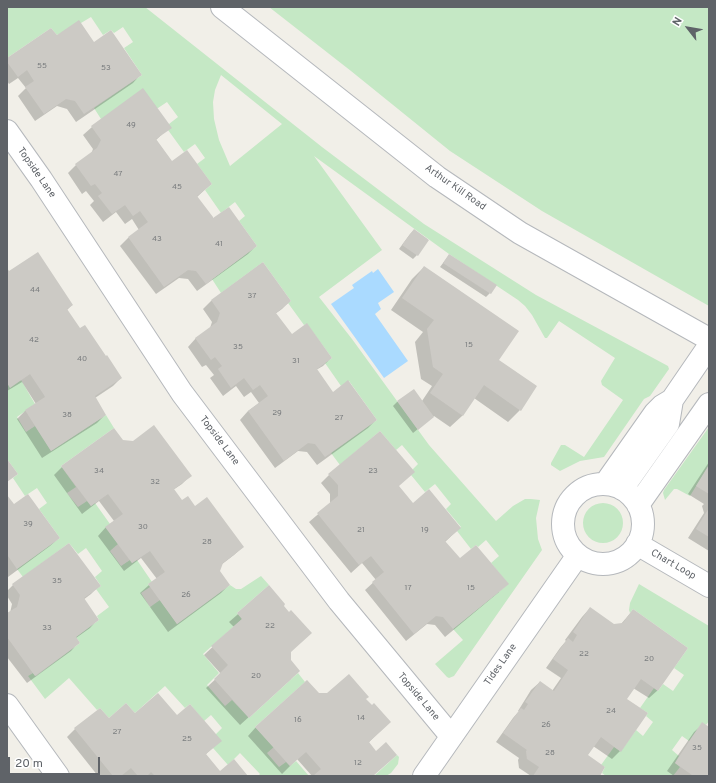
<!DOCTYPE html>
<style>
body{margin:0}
#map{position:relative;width:716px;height:783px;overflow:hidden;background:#f1efe8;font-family:Overpass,sans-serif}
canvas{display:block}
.frame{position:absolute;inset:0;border:8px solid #5f6368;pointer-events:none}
.north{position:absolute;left:668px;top:8px;width:40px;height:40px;-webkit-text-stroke:3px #fff;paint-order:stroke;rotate:301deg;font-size:11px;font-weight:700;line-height:16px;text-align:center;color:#5f6368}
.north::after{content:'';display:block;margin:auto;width:14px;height:18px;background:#5f6368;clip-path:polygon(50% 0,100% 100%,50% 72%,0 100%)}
.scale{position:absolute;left:8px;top:757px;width:92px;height:18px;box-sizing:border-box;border:2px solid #5f6368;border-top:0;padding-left:5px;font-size:12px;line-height:14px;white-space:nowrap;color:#5f6368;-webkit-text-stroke:3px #fff;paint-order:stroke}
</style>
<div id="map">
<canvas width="716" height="783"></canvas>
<div class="frame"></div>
<div class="north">N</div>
<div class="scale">20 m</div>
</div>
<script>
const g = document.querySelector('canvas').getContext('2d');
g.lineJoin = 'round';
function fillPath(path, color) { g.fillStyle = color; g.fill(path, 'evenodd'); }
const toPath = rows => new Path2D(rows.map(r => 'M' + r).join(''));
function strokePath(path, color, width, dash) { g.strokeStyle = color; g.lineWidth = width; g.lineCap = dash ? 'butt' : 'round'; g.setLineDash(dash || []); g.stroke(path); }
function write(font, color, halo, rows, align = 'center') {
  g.font = font + ' Overpass,sans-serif'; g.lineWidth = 4; g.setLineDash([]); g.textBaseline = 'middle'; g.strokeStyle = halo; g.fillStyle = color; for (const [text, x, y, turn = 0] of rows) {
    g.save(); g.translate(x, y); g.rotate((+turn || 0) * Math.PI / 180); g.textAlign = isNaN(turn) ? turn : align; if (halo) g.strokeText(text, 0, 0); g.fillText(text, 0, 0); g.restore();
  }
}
const green = toPath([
 [7,7,145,7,322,147,424,224,536,295,668,366,669,369,650,396,644,399,604,457,580,461,560,471,551,465,551,463,561,445,565,445,584,457,623,400,602,385,601,381,615,358,559,321,547,338,545,338,532,315,525,306,518,300,449,254,314,156,382,250,319,297,352,339,429,445,496,521,513,506,525,499,531,499,540,500,536,518,538,539,542,550,454,676,449,678,447,677,435,664,463,640,453,629,508,584,491,563,499,556,486,540,478,547,476,545,471,549,457,531,461,527,446,509,451,504,435,484,425,492,411,475,413,469,418,464,402,445,396,450,380,431,340,465,331,453,377,420,349,381,341,386,325,363,332,358,307,324,304,325,288,303,291,301,263,262,221,293,212,279,257,246,239,221,245,216,235,202,221,213,205,190,212,184,197,164,205,158,195,144,184,152,168,130,169,124,178,117,167,102,158,108,101,119,94,108,142,75,124,48,133,42,123,27,114,33,111,30,103,35,91,17,81,23,57,35,51,28,7,58],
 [221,75,282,124,230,166,219,140,214,119,213,102,215,90],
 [269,7,709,7,709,306,542,211,450,151,351,71],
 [21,380,35,404,17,417,26,432,35,426,51,451,106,415,114,428,61,466,76,487,67,493,78,507,87,501,91,506,95,503,110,524,106,527,118,544,110,551,121,566,130,560,132,563,137,560,152,582,148,584,150,587,141,593,150,607,160,600,177,624,230,585,236,589,241,589,261,576,269,585,237,613,242,619,203,654,219,673,207,685,225,706,232,700,249,718,298,673,305,682,255,727,274,747,267,753,279,767,286,762,290,766,296,761,309,776,258,776,260,774,240,753,228,765,213,748,216,734,222,728,211,715,204,721,190,704,185,708,165,686,135,713,126,703,109,718,100,708,97,710,69,678,45,699,28,676,33,673,36,676,80,643,76,637,99,620,97,616,109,607,96,589,101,586,95,577,102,571,86,548,78,554,69,543,23,577,17,569,60,538,39,509,47,503,37,488,25,496,13,478,18,474,7,459,7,385],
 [709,427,709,465,690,496,677,489,674,489,665,500,663,493,664,490],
 '583 523a20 20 0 1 1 40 0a20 20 0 1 1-40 0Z',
 [639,584,709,626,709,721,706,725,702,723,689,741,682,736,672,750,679,756,675,763,680,767,673,776,606,776,602,773,605,767,601,765,614,747,621,751,636,730,643,736,653,722,646,716,648,713,640,708,654,688,658,691,663,684,673,691,684,675,674,668,688,648,633,609,630,613,629,610,630,603],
 [397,755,399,757,398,764,391,773,386,776,374,776]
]);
const water = toPath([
 [378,269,394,292,378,303,381,309,375,314,408,361,384,378,331,304,354,288,352,285,372,271,373,273]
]);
const shadow = toPath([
 [57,37,94,43,141,74,133,83,76,122,67,109,57,106,35,121,18,96,26,88,18,78,9,84,7,81,7,60],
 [143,90,170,127,156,140,172,162,211,184,197,197,212,218,256,246,248,254,197,291,188,279,179,278,156,294,120,246,128,238,139,230,132,219,125,224,116,212,103,222,90,205,94,201,86,191,82,194,68,173,76,165,91,154,93,149,83,135,92,127],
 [414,230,428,240,417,255,413,259,399,249,410,234],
 [449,255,490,293,486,297,440,267],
 [262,263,290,301,282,309,275,314,292,336,331,358,323,366,316,370,333,393,376,420,368,428,317,465,307,452,298,451,275,468,240,420,248,411,259,403,251,392,244,397,236,386,223,396,210,378,214,375,206,365,202,367,188,347,196,338,210,328,212,322,203,309,211,301],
 [424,267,498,360,520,410,508,422,474,398,462,416,450,427,434,416,413,433,393,406,397,402,422,401,432,386,421,379,415,342,423,332,391,310,412,279],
 [7,270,9,272,72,305,67,310,79,330,121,378,113,386,95,398,105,415,97,423,42,458,17,419,25,411,36,404,22,382,7,391],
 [123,441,190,476,182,484,173,490,182,501,195,507,243,547,234,555,221,565,219,571,229,585,221,593,168,632,140,593,149,585,157,579,141,558,124,571,98,536,106,527,114,521,99,501,82,514,54,475,62,467],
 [709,462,709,551,688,538,704,513,702,506,704,504,688,494],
 [329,475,398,486,413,504,460,528,445,542,460,560,499,592,445,637,435,625,427,624,406,641,365,590,376,580,362,563,351,573,309,522,330,504,330,494,321,483],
 [7,497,13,505,59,538,50,546,8,577,7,575],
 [13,585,99,586,91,594,83,600,98,619,90,628,76,638,79,642,71,651,27,683,7,657,7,615,10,613,12,604,7,596,7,591],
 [269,587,282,606,290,652,291,679,240,725,206,688,221,674,204,655,234,627,229,622],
 [590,608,614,625,621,624,633,610,658,690,649,698,633,688,625,699,620,751,612,759,593,746,587,756,598,776,531,776,519,768,518,760,519,758,496,742,513,718,519,711,518,711,531,690,540,682,552,691,561,678,546,668,560,648,566,641,565,640,582,617],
 [319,694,365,699,390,722,368,743,372,776,312,776,297,759,282,774,248,736,256,727],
 [135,714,176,716,220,741,205,755,220,772,247,776,98,776,67,737,75,729,109,719],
 [703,724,709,728,709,776,674,776,667,771,694,732]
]);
const building = toPath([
 [79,20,94,42,111,30,142,75,84,114,75,101,66,99,44,114,25,87,34,81,27,70,18,77,7,62,7,58,51,28,57,35],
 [143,88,172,128,156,139,172,161,187,150,212,184,197,196,213,217,213,218,229,207,257,246,206,284,196,271,188,270,164,287,128,237,148,222,140,211,133,216,125,205,112,214,98,196,102,193,95,184,91,186,75,164,97,148,101,140,91,126],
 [414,229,429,240,418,256,402,245],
 [38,252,73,305,67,309,80,328,85,325,106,356,107,355,122,378,95,396,106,415,51,451,25,410,45,397,44,395,30,374,10,388,7,383,7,268,9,271],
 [449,254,497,285,491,294,443,263],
 [263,262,291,301,276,313,292,334,307,323,332,358,317,369,333,392,348,380,377,420,325,457,315,444,308,443,284,461,248,411,268,396,265,392,260,385,253,390,244,378,231,388,218,369,222,366,215,357,211,360,195,338,217,322,220,313,211,300],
 [424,266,519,331,499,360,537,386,521,411,484,385,463,416,430,393,443,374,433,367,427,329,434,320,402,298],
 [414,389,434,417,418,430,397,401],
 [154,425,192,476,174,489,182,500,188,496,195,506,207,497,244,547,223,563,220,571,230,585,177,624,148,584,165,572,150,551,132,563,105,527,123,514,108,494,91,506,61,466,114,428,123,440,133,441],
 [380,431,415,472,399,486,413,503,429,489,461,528,445,541,460,558,476,545,509,584,453,629,443,617,436,616,414,634,372,582,384,572,371,556,359,565,317,513,338,496,338,485,328,474],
 [7,459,18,474,7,482],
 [709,465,709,494,696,486],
 [28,494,60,538,17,569,8,556,7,557,7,495,14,504],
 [709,508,709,537,696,529],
 [69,543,101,586,84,598,99,620,76,637,80,643,35,676,7,637,7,613,17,607,20,595,12,584],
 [269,585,285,604,284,606,289,612,291,610,312,633,291,652,291,660,300,671,249,718,214,679,228,665,211,646,242,619,237,613],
 [590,607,614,624,622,623,623,623,633,609,688,648,658,691,641,679,627,699,648,713,621,752,601,737,588,755,605,767,600,776,533,776,539,767,527,759,526,751,527,750,503,733,521,708,524,710,528,704,525,702,540,681,554,691,568,670,553,659,568,638,573,642,577,635,573,632],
 [349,674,369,697,366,699,372,705,374,703,391,722,369,742,376,751,386,742,397,755,373,776,313,776,321,769,306,752,290,766,255,727,307,680,319,693,327,693],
 [158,693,177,715,190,704,222,741,206,754,220,771,234,759,248,776,155,776,151,772,147,776,138,776,131,768,121,776,113,776,74,728,100,708,109,718,126,703,135,713],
 [702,722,709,727,709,776,692,776,692,775,675,763]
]);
const minor = toPath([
 [7,131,41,179,182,393,339,601,451,736],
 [605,484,655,413,662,406,672,400],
 '563 524a40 40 0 1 1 80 0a40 40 0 1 1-80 0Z',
 [622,489,668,424,672,400,709,346],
 [638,505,709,404],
 [637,544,709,586],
 [7,705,58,776],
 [424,776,578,555]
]);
const tertiary = toPath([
 [222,7,437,177,520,233,709,339]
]);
const numberNames = [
 ["55",42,66],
 ["53",106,68],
 ["49",131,125],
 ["47",118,174],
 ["45",177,187],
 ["43",157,239],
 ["41",219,244],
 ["44",35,290],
 ["37",252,296],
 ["42",34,340],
 ["15",469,345],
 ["35",238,347],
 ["40",82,359],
 ["31",296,361],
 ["29",277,413],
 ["38",67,415],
 ["27",339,418],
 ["34",99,471],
 ["23",373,471],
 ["32",155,482],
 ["39",28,524],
 ["30",143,527],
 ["21",361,530],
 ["19",425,530],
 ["28",207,542],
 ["35",57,581],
 ["17",408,588],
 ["15",471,588],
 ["26",186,595],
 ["22",270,626],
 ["33",47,628],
 ["22",584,654],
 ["20",649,659],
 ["20",256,676],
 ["24",611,711],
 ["14",361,718],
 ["16",298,720],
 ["26",546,725],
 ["27",117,732],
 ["25",187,739],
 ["35",697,748],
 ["28",550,753],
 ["12",358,763]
];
const streetNames = [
 ["Topside Lane",36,173,55],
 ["Arthur Kill Road",455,188,35],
 ["Topside Lane",219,441,53],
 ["Chart Loop",673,565,30],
 ["Tides Lane",501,665,-55],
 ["Topside Lane",418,697,50]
];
fillPath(green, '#c5e8c5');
fillPath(water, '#aadaff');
fillPath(shadow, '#0003');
fillPath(building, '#cccac5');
strokePath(minor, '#b5b8bc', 24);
strokePath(tertiary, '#b5b8bc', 24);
strokePath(minor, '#fff', 22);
strokePath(tertiary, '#fff', 22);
write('8px', '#7a7d7f', null, numberNames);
write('10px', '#5f6368', '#fff', streetNames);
</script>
